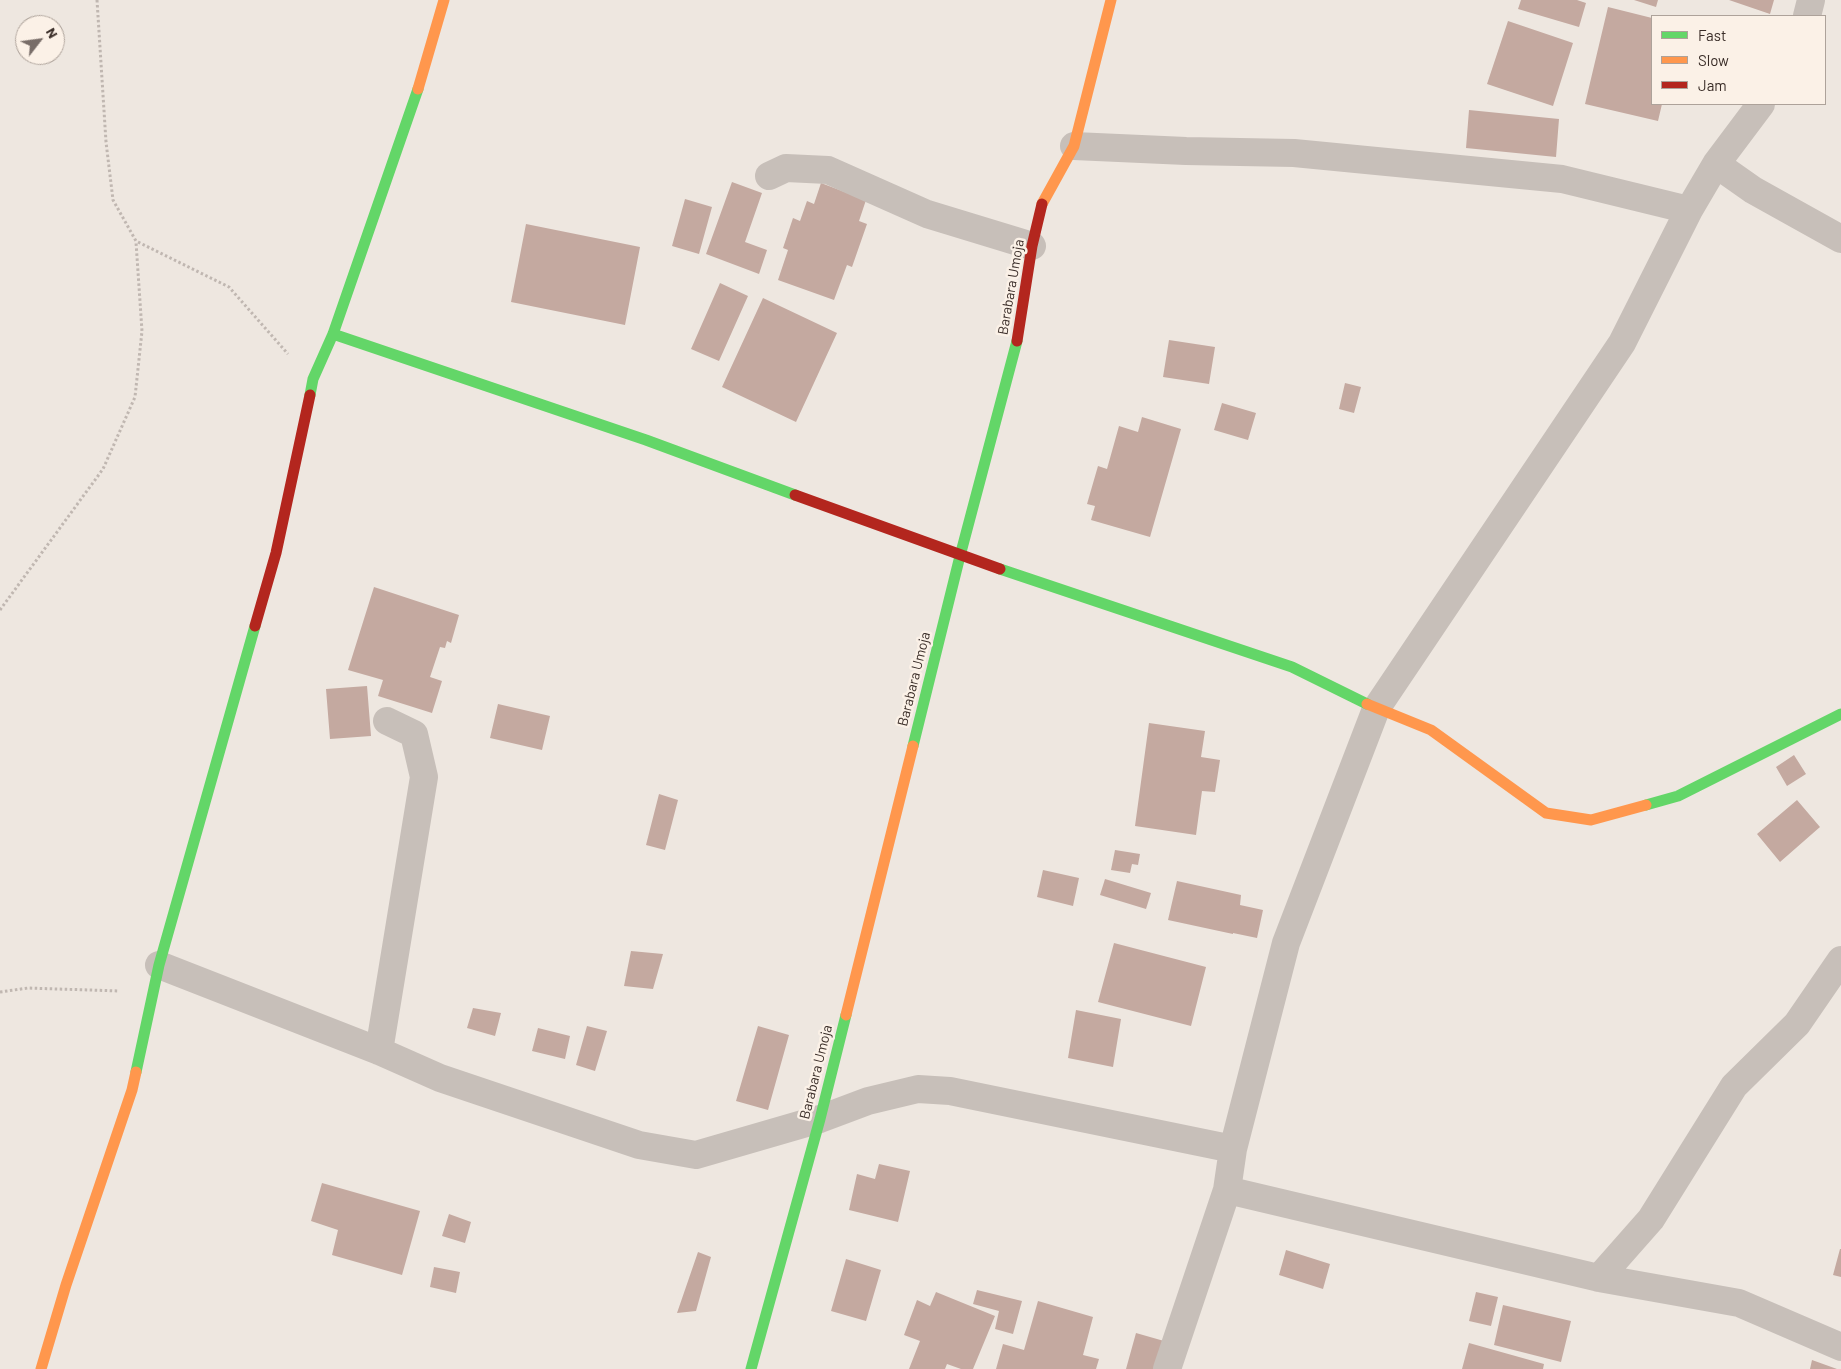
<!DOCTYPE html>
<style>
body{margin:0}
#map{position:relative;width:1841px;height:1369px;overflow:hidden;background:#eee7e0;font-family:Barlow,sans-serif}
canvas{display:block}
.legend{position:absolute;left:1651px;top:15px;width:175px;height:90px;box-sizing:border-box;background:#fbf1e7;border:1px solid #ada29a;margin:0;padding:6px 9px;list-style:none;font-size:15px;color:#392c27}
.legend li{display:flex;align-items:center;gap:10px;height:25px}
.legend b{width:25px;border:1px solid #ada29a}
.north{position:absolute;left:15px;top:15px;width:50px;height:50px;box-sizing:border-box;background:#fbf1e7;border:1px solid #ada29a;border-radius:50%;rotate:60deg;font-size:14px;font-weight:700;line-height:20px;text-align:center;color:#392c27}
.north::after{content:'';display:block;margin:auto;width:18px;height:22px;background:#786d68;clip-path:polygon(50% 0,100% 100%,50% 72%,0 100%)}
</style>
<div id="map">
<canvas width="1841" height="1369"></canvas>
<ul class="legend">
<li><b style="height:6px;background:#63d668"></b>Fast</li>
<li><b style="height:6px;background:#ff974d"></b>Slow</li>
<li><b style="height:6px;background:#b3261e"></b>Jam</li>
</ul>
<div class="north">N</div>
</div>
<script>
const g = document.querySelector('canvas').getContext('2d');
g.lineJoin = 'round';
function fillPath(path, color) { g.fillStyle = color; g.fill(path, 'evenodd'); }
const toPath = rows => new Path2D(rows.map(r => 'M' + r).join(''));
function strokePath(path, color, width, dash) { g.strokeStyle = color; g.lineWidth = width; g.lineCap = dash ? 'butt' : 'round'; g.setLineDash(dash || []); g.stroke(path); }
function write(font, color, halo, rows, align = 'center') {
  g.font = font + ' Barlow,sans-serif'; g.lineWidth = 5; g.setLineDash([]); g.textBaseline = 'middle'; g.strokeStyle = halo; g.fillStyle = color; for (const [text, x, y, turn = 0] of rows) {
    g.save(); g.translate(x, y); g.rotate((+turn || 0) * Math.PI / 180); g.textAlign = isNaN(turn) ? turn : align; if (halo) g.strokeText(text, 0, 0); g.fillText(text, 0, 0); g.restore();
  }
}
const building = toPath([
 [1521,0,1577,0,1586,3,1579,27,1518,9],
 [1634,0,1658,0,1656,7],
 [1729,0,1774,0,1770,14],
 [1608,7,1652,18,1652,104,1662,104,1658,121,1585,104],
 [1508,21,1573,43,1553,106,1487,84],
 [1469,110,1559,119,1556,157,1466,148],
 [732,182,762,193,745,242,767,250,759,274,706,254],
 [821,183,866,200,859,221,867,224,852,267,847,265,834,300,778,280,788,250,783,248,793,218,800,221,807,201,814,204],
 [685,199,712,207,699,254,672,246],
 [526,224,640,247,625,325,511,302],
 [720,283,748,296,719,361,691,349],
 [763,298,837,333,796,422,722,387],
 [1169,340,1215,347,1209,384,1163,377],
 [1345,383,1361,387,1354,413,1339,409],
 [1222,403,1256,413,1248,440,1214,430],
 [1142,417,1181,429,1150,537,1091,520,1095,506,1087,504,1098,466,1107,469,1119,426,1138,432],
 [374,587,459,615,451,643,447,641,445,648,440,647,430,677,442,681,432,713,378,696,383,680,348,670],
 [367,686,371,736,330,739,326,689],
 [498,704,550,716,542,750,490,738],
 [1149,723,1205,731,1201,757,1220,760,1215,792,1202,791,1196,835,1135,826],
 [1794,755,1806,774,1787,786,1776,767],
 [659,794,678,800,665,850,646,845],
 [1797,800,1820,827,1780,862,1757,834],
 [1115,850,1140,854,1138,865,1132,864,1130,873,1111,870],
 [1043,870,1079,878,1073,906,1037,897],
 [1105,879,1151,893,1146,909,1100,895],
 [1177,881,1241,895,1240,905,1263,910,1257,938,1233,933,1233,934,1168,920],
 [1114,943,1206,967,1191,1026,1098,1002],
 [631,951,663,954,653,989,624,986],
 [473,1008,501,1013,495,1036,467,1028],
 [1076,1010,1121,1019,1113,1067,1068,1058],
 [587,1026,607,1031,595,1071,576,1065],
 [758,1026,789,1035,768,1110,736,1101],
 [538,1028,570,1036,565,1059,532,1051],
 [879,1164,910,1171,898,1222,849,1210,857,1174,875,1179],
 [322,1183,420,1211,402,1275,332,1255,338,1230,311,1221],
 [449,1214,471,1222,465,1243,442,1236],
 [1840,1249,1841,1249,1841,1277,1833,1275],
 [1286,1250,1330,1264,1323,1289,1279,1275],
 [698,1252,711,1257,696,1311,677,1313],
 [846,1259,881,1270,866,1321,831,1311],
 [434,1267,460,1272,456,1293,430,1287],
 [977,1290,1022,1301,1013,1334,995,1329,999,1311,973,1304],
 [936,1292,995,1316,973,1369,961,1369,947,1364,945,1369,909,1369,920,1341,904,1335,917,1300,930,1306],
 [1476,1292,1498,1297,1491,1326,1469,1321],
 [1038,1301,1093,1317,1083,1355,1099,1359,1096,1369,996,1369,1003,1344,1024,1350],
 [1503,1305,1571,1321,1561,1362,1494,1345],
 [1136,1333,1164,1341,1156,1369,1126,1369],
 [1469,1343,1544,1364,1543,1369,1462,1369],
 [1812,1360,1837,1369,1810,1369]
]);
const path = toPath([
 [97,0,106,142,113,200,136,241,229,287,288,354],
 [0,610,103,469,135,397,142,331,136,242],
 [0,992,28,988,119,991]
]);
const street = toPath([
 [1807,16,1811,0],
 [1074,146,1186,151,1294,153,1562,179,1689,210],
 [1716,164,1753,190,1841,239],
 [769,176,786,168,828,170,927,214,1032,246],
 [159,965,379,1051,440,1078,639,1145,696,1155,820,1119,868,1101,918,1089,950,1091,1233,1149],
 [379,1051,424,777,414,734,387,721],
 [1227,1190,1599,1278,1739,1303,1841,1347],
 [1599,1278,1651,1219,1734,1086,1797,1024,1841,960],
 [1167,1369,1227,1190,1233,1149,1286,943,1376,709,1622,343,1689,210,1716,164,1761,104]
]);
const fast = toPath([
 [333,334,646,440,795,495],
 [310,395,313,379,333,334,418,89],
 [1000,569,1292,667,1367,704],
 [913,746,960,556,1017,341],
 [1646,805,1678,796,1841,714],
 [136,1072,159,965,255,626],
 [751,1369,820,1119,846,1015]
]);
const slow = toPath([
 [418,89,444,0],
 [1042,204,1074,146,1111,0],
 [1367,704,1431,730,1546,813,1591,820,1646,805],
 [846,1015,913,746],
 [41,1369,66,1285,132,1090,136,1072]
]);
const jam = toPath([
 [1017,341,1032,246,1042,204],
 [795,495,1000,569],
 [255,626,276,553,310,395]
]);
const streetNames = [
 ["Barabara Umoja",1011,287,-80],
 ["Barabara Umoja",914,679,-76],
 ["Barabara Umoja",816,1072,-76]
];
fillPath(building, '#c4a9a0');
strokePath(path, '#c0b7b1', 3, [2.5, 2.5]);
strokePath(street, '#c7bfb9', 28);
strokePath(fast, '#63d668', 11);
strokePath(slow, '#ff974d', 11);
strokePath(jam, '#b3261e', 11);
write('14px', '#392c27', '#fbf1e7', streetNames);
</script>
